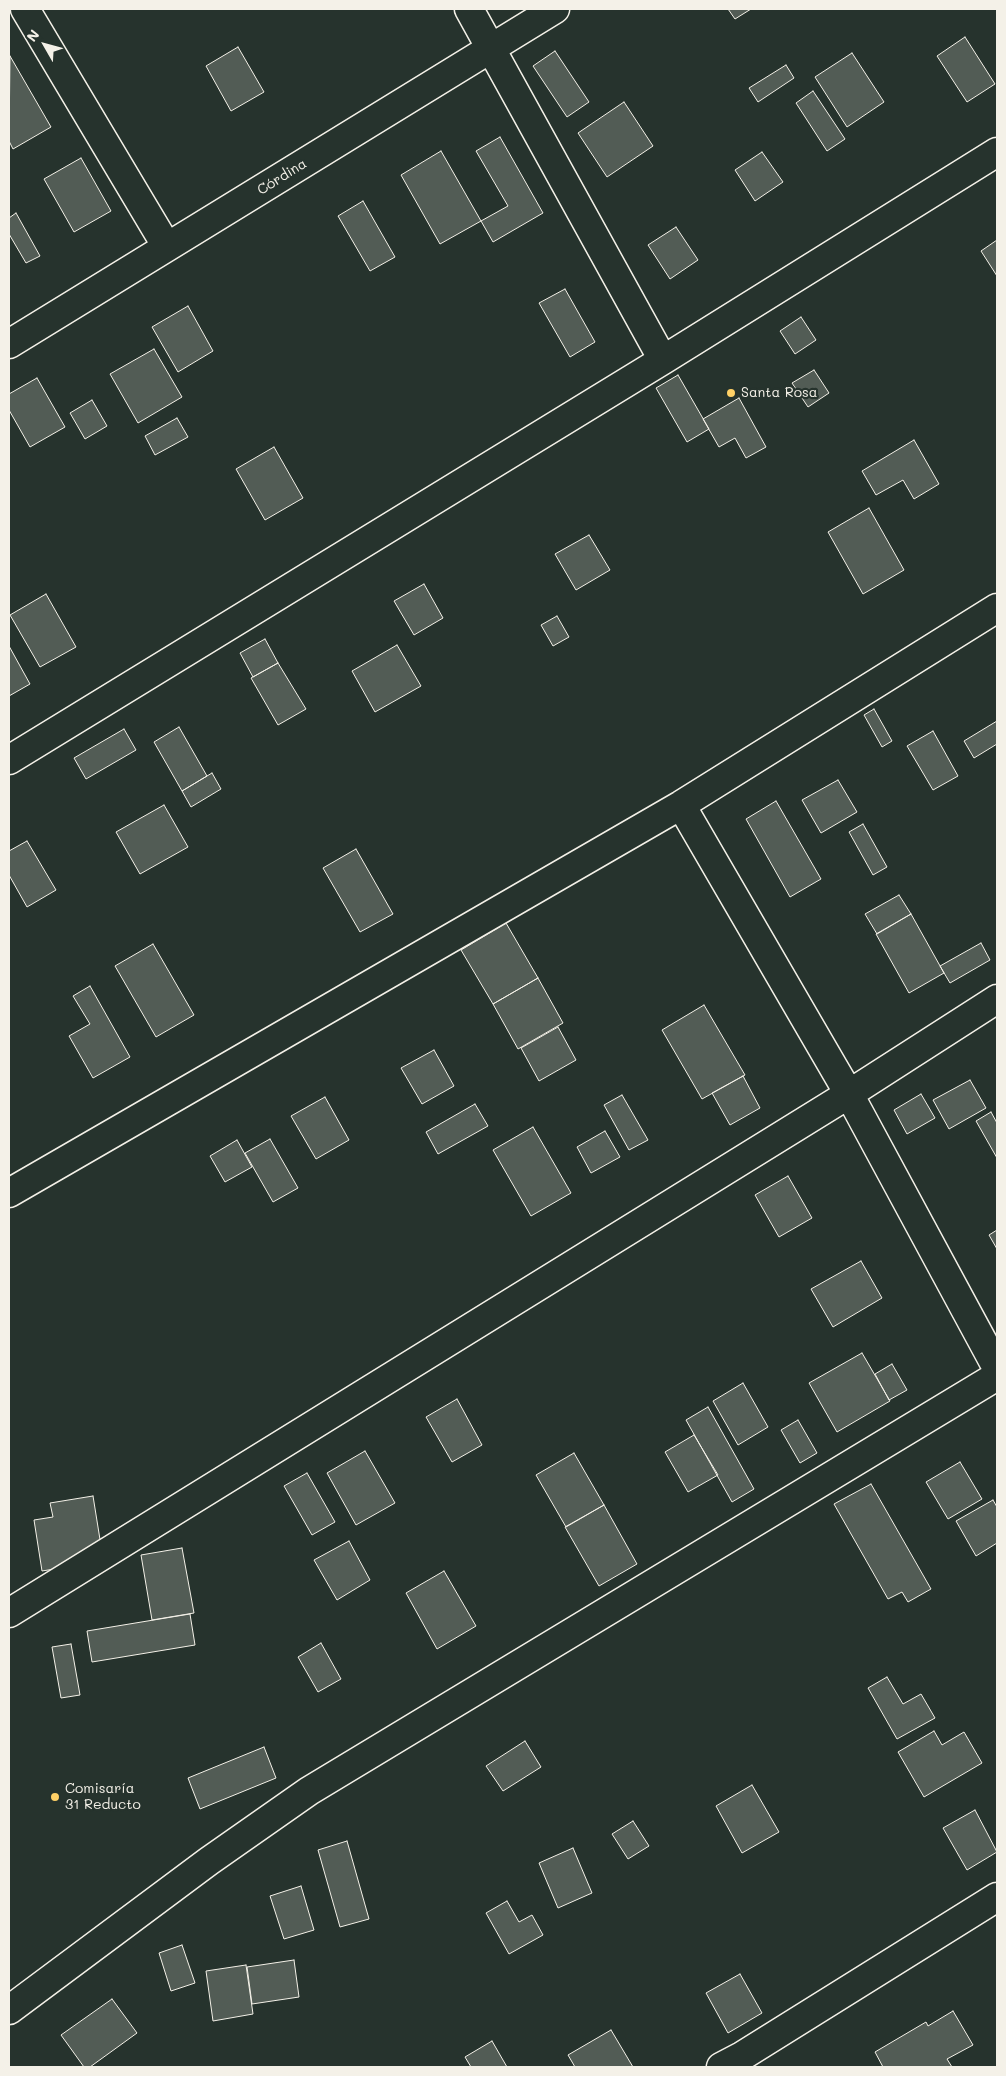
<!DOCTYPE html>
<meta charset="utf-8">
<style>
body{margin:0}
#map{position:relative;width:1006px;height:2076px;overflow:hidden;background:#26332d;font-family:Mali,sans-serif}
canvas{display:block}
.frame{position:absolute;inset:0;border:10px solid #f4f1e8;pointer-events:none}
.north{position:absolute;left:20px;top:20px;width:50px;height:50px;-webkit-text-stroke:4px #26332d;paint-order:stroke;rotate:308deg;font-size:14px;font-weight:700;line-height:20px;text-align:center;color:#f4f1e8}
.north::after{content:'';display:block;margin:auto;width:18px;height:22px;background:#f4f1e8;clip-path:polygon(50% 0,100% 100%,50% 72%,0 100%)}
</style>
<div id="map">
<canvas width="1006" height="2076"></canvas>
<div class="frame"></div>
<div class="north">N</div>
</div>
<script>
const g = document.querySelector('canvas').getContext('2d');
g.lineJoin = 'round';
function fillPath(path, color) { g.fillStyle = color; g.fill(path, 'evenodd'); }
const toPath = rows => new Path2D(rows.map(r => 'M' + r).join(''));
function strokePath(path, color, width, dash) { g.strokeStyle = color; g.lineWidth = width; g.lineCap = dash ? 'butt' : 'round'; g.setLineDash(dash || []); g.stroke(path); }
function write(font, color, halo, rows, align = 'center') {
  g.font = font + ' Mali,sans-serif'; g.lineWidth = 4.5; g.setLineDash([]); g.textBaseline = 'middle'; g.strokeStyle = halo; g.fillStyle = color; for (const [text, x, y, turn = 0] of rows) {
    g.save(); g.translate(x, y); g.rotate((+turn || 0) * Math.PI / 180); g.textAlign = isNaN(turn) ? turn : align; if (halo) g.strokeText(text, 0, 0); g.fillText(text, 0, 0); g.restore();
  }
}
const building = toPath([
 [728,9,751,9,735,19,728,9],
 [965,37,995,84,967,102,937,56,965,37],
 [238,47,264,92,231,111,206,66,238,47],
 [555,51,589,102,567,117,533,66,555,51],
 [852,53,884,102,847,127,815,77,852,53],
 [10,56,51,127,13,149,9,141,10,56],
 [786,65,794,78,758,102,749,88,786,65],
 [813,91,845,139,827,151,796,103,813,91],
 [624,102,653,146,607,177,578,133,624,102],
 [500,137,543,213,493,242,481,221,508,206,476,151,500,137],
 [441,151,481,221,440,244,401,175,441,151],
 [762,152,783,182,755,201,735,170,762,152],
 [81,158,111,211,74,232,44,179,81,158],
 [363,201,395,257,370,271,338,216,363,201],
 [16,213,40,256,26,263,9,234,9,218,16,213],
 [676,227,698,260,670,279,648,245,676,227],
 [997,240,997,276,981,251,997,240],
 [565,289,595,342,570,357,539,303,565,289],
 [188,306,213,351,178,372,152,327,188,306],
 [801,317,816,340,795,354,780,331,801,317],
 [154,349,182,397,138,423,110,374,154,349],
 [814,370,829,393,808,407,792,383,814,370],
 [678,375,709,429,687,442,656,388,678,375],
 [37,378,65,427,30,447,9,410,9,394,37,378],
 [739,398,766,447,746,458,735,438,719,447,703,419,739,398],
 [92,400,107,426,85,439,70,413,92,400],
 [177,418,188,437,155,455,145,436,177,418],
 [914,440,939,484,914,499,903,480,876,495,862,471,914,440],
 [274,447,303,498,265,520,236,469,274,447],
 [869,508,904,570,863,594,828,532,869,508],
 [589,535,610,570,576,590,555,554,589,535],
 [424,584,443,618,414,635,394,601,424,584],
 [46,594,76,647,40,667,10,615,46,594],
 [557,616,569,637,553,646,541,625,557,616],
 [265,639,278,663,253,677,240,653,265,639],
 [397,645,421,686,375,712,352,671,397,645],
 [9,646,30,684,9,696,9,646],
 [278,663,306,709,278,725,251,678,278,663],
 [874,709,892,741,882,747,864,715,874,709],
 [997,721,997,744,974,758,964,741,997,721],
 [179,727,207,776,182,791,154,742,179,727],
 [124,729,136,750,86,779,74,758,124,729],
 [933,731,958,776,933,790,907,746,933,731],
 [212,773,221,789,191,807,182,791,212,773],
 [838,780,857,812,821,833,802,800,838,780],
 [776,801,821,879,790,897,746,819,776,801],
 [164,805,188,847,140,874,116,832,164,805],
 [863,824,887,867,873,875,849,832,863,824],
 [27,841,56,890,27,907,9,875,9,851,27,841],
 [356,849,393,914,360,932,323,868,356,849],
 [899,895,911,914,877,934,865,914,899,895],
 [911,914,944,973,909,993,876,934,911,914],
 [506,923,538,978,493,1004,461,950,506,923],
 [981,943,990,960,950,983,940,966,981,943],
 [153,944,194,1015,156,1037,115,966,153,944],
 [538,978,563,1023,518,1049,493,1004,538,978],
 [90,986,130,1057,93,1078,69,1036,90,1024,73,996,90,986],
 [704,1005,745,1075,702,1099,662,1030,704,1005],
 [558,1027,576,1060,539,1081,521,1048,558,1027],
 [434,1050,454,1086,422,1104,401,1068,434,1050],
 [743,1076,760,1108,730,1125,712,1093,743,1076],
 [970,1080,986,1108,949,1129,933,1100,970,1080],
 [921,1094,935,1118,907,1134,894,1110,921,1094],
 [622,1095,648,1140,629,1150,604,1105,622,1095],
 [325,1097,349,1140,316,1159,291,1116,325,1097],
 [475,1104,488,1126,438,1154,426,1132,475,1104],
 [991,1112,997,1123,997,1158,976,1121,991,1112],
 [533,1127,571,1193,531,1216,493,1150,533,1127],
 [605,1131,620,1157,591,1173,577,1147,605,1131],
 [270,1139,298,1188,273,1202,245,1153,270,1139],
 [237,1140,252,1167,225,1182,210,1156,237,1140],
 [788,1176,812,1218,779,1237,755,1195,788,1176],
 [997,1230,997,1249,989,1235,997,1230],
 [861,1261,882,1298,833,1327,811,1289,861,1261],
 [862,1353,890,1401,837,1432,809,1383,862,1353],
 [892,1364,907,1390,889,1400,875,1374,892,1364],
 [743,1383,768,1427,738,1445,713,1401,743,1383],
 [457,1399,482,1445,452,1462,426,1417,457,1399],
 [708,1407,754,1489,732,1502,686,1420,708,1407],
 [798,1420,817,1453,800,1463,781,1430,798,1420],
 [694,1435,718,1475,688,1492,665,1452,694,1435],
 [365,1451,395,1503,356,1525,327,1473,365,1451],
 [574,1453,604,1505,566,1527,536,1475,574,1453],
 [960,1462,982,1499,948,1519,926,1482,960,1462],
 [307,1473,335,1522,312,1535,284,1486,307,1473],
 [871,1484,931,1589,908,1602,902,1592,888,1599,834,1504,871,1484],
 [93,1496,102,1552,85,1564,42,1571,34,1520,53,1517,50,1503,93,1496],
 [993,1500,997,1507,997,1543,976,1556,956,1521,993,1500],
 [604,1505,637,1564,599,1586,565,1527,604,1505],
 [349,1541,370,1580,337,1600,314,1560,349,1541],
 [182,1548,194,1613,152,1620,141,1555,182,1548],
 [444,1571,476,1626,437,1649,406,1593,444,1571],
 [190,1614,195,1645,92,1662,87,1631,190,1614],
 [321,1643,341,1679,318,1692,298,1657,321,1643],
 [71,1644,80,1695,61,1698,52,1647,71,1644],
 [887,1677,903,1704,921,1694,935,1718,897,1739,868,1688,887,1677],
 [934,1731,942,1745,964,1732,982,1763,924,1797,898,1752,934,1731],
 [525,1741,541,1767,503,1791,486,1766,525,1741],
 [264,1747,276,1778,200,1809,188,1778,264,1747],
 [752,1785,779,1832,742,1853,716,1806,752,1785],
 [975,1810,997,1852,967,1870,943,1828,975,1810],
 [633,1821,649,1846,628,1859,612,1834,633,1821],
 [347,1841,369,1919,340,1927,318,1850,347,1841],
 [573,1848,592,1893,558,1908,539,1863,573,1848],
 [301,1886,314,1930,284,1939,270,1896,301,1886],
 [507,1901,519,1922,532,1915,543,1935,509,1954,486,1913,507,1901],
 [182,1945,195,1983,171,1991,159,1953,182,1945],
 [294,1960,299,1997,252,2004,247,1967,294,1960],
 [246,1965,253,2014,213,2021,206,1971,246,1965],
 [740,1974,762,2013,728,2033,706,1993,740,1974],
 [112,1999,137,2033,90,2067,84,2067,61,2035,112,1999],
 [953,2011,973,2045,947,2059,952,2067,883,2067,875,2052,926,2022,928,2026,953,2011],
 [611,2030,633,2067,575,2067,568,2055,611,2030],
 [492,2041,507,2067,471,2067,465,2057,492,2041]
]);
const street = toPath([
 [25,9,167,247],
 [469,9,663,360],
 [9,344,555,9],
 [9,760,663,360,997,152],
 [681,805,849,1094,997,1368],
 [9,1193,681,805,997,608],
 [9,1613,849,1094,997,999],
 [9,2010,209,1861,309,1791,997,1376],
 [721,2067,742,2056,997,1897]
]);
const markers = [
 [731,393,5,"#ffd166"],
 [55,1797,5,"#ffd166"]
];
const streetNames = [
 ["Córdina",282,177,-32]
];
const poiNames = [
 ["Santa Rosa",741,393],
 ["Comisaría",65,1789],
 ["31 Reducto",65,1805]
];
fillPath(building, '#525c55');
strokePath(building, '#f4f1e8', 1);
strokePath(street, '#f4f1e8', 31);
strokePath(street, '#26332d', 28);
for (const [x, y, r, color] of markers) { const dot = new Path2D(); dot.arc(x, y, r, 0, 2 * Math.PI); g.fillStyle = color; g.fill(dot); strokePath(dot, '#26332d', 2); }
write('14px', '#f4f1e8', '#26332d', streetNames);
write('14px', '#f4f1e8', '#26332d', poiNames, 'left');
</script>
